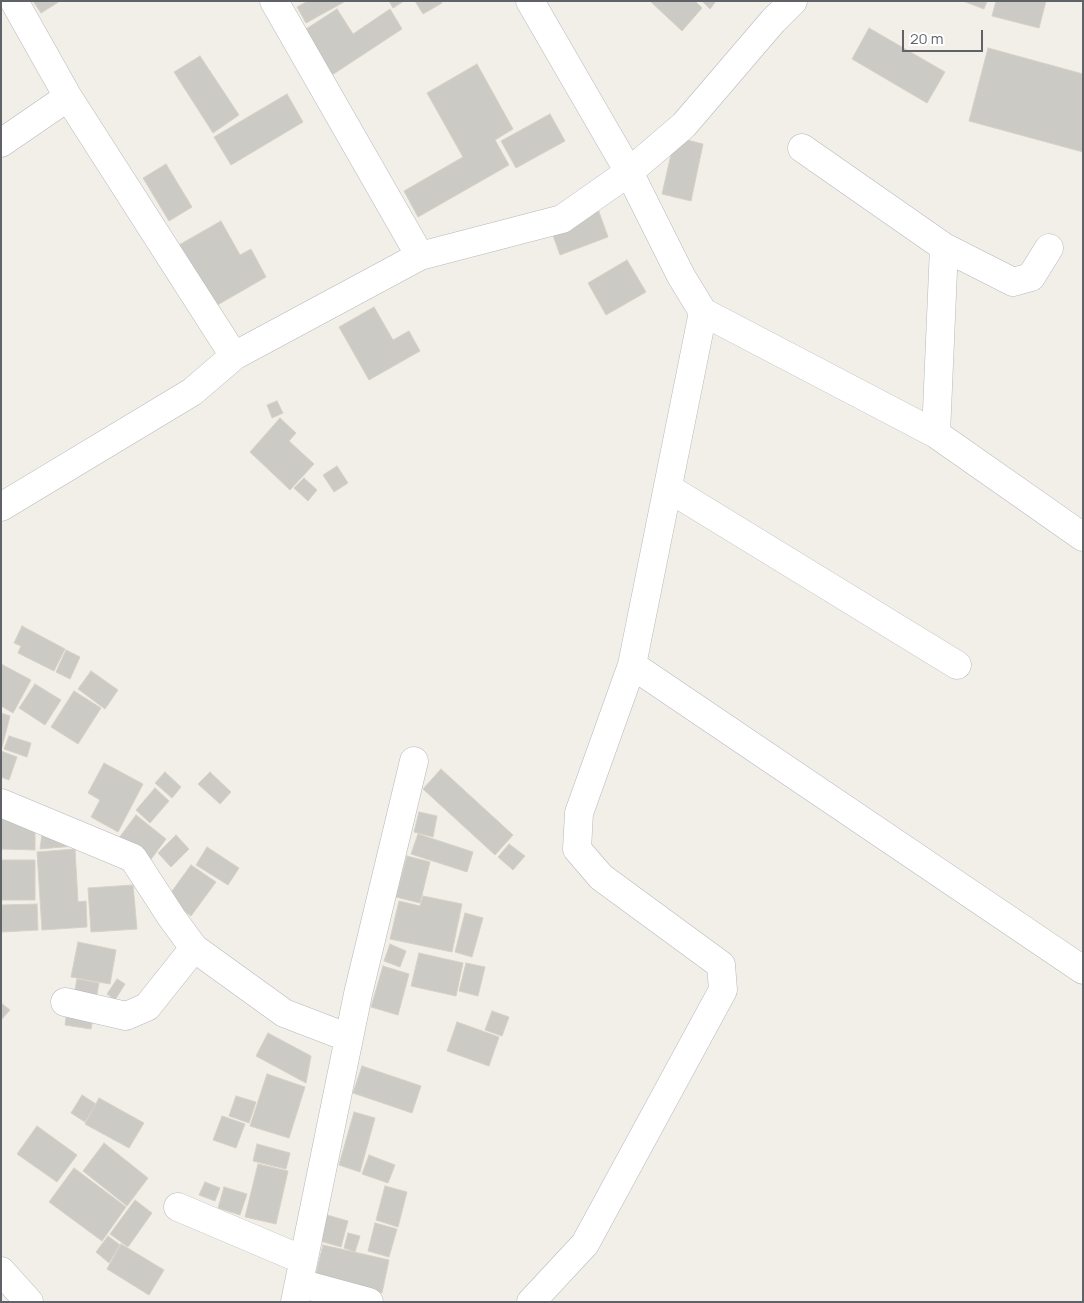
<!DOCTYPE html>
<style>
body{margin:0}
#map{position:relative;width:1084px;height:1303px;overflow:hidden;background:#f1efe8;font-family:Manrope,sans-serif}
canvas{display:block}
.frame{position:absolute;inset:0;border:2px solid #5f6368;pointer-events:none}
.scale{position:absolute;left:902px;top:30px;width:81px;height:22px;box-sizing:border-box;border:2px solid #5f6368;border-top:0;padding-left:6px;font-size:15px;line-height:18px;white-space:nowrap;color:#5f6368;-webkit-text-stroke:4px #fff;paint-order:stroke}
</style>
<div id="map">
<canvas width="1084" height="1303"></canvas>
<div class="frame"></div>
<div class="scale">20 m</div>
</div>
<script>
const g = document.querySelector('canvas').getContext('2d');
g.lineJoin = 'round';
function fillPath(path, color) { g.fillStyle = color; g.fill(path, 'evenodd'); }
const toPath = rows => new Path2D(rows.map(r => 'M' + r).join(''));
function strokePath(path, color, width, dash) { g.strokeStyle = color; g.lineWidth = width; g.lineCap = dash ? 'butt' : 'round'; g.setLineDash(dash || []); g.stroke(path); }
const building = toPath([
 [33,1,60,1,41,13,33,1],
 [308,1,344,1,344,2,306,23,297,7,308,1],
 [389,1,404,1,393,8,389,1],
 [415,1,441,1,442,3,423,14,415,1],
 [650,1,695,1,702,8,682,31,650,1],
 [702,1,716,1,710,9,702,1],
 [963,1,987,1,984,9,963,1],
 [996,1,1046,1,1039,28,992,16,996,1],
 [337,9,353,34,390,9,402,29,332,75,303,31,337,9],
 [869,28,945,72,927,103,852,59,869,28],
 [988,48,1083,74,1083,152,969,121,988,48],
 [200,56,239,115,213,133,174,72,200,56],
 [477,64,513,129,495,140,509,165,418,217,404,191,463,157,427,93,477,64],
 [287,94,303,122,231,165,214,137,287,94],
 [550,114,565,141,516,168,501,141,550,114],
 [675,137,703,144,691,201,662,194,675,137],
 [166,164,192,207,169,221,143,178,166,164],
 [598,209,608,237,560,255,550,227,598,209],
 [221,221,240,255,251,249,266,277,214,307,179,245,221,221],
 [627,260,646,292,606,315,588,283,627,260],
 [374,307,393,340,409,331,420,351,369,380,339,327,374,307],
 [277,401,283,413,272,418,267,405,277,401],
 [280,418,296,433,289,441,314,464,290,490,250,452,280,418],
 [337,466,348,483,334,492,323,475,337,466],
 [304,478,317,490,308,501,294,488,304,478],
 [22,626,65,649,54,671,18,653,21,646,14,643,22,626],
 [66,650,80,657,70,679,56,672,66,650],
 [1,664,31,680,13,713,1,706,1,664],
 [91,671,118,690,105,709,78,689,91,671],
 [35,684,61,700,45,725,19,708,35,684],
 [74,691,101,708,78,744,51,727,74,691],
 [1,713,10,716,2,747,1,746,1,713],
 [9,736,31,743,27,757,4,749,9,736],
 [1,751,17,757,9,780,1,777,1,751],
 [104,763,143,784,118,832,91,817,100,800,88,793,104,763],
 [441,769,513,835,495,855,423,789,441,769],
 [165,772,181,787,172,798,155,783,165,772],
 [210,772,231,792,220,804,198,784,210,772],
 [155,788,169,801,150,823,136,810,155,788],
 [419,812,437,816,433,837,414,832,419,812],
 [1,814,35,828,35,850,1,849,1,814],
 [136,815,166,839,149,862,119,838,136,815],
 [43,827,75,846,40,849,43,827],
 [418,834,473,852,467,872,411,854,418,834],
 [176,835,189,849,171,867,158,853,176,835],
 [509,844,525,856,513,870,498,857,509,844],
 [207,847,239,868,228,885,196,865,207,847],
 [75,849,78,902,86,901,87,927,42,930,37,852,75,849],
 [407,856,430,862,420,903,396,897,407,856],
 [1,860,35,860,35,900,1,900,1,860],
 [191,865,216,882,191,916,167,898,191,865],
 [133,885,137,929,91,932,88,888,133,885],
 [423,896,462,904,452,952,390,939,399,901,420,906,423,896],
 [37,904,38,930,2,932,1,905,37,904],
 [465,913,483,918,472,957,455,952,465,913],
 [78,942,116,950,110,984,71,977,78,942],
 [390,944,406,951,400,967,384,961,390,944],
 [419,953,463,963,456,996,411,986,419,953],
 [466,963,485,967,478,996,459,991,466,963],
 [383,966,409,974,398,1015,371,1007,383,966],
 [77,979,99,983,96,999,74,995,77,979],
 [117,979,125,984,115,1000,107,994,117,979],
 [1,1003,10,1010,1,1020,1,1003],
 [67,1011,94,1015,91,1029,65,1025,67,1011],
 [492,1011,509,1017,502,1036,485,1030,492,1011],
 [457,1022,499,1037,489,1066,447,1051,457,1022],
 [268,1033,311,1056,306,1083,256,1056,268,1033],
 [362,1066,421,1086,412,1113,353,1093,362,1066],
 [267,1074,305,1087,289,1138,250,1126,267,1074],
 [82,1095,96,1104,85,1122,71,1113,82,1095],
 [236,1096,256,1102,249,1123,229,1116,236,1096],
 [99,1098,144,1123,129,1148,85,1124,99,1098],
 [354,1112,375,1118,360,1172,339,1165,354,1112],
 [222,1116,245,1124,236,1148,213,1140,222,1116],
 [37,1126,77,1155,57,1182,17,1154,37,1126],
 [104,1143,148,1178,127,1206,83,1171,104,1143],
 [257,1144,290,1153,286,1169,253,1161,257,1144],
 [369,1155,395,1165,388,1183,362,1174,369,1155],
 [258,1164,288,1171,276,1224,245,1217,258,1164],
 [74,1168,126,1207,102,1241,49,1202,74,1168],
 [205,1182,220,1188,215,1201,199,1195,205,1182],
 [385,1186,407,1192,398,1227,376,1220,385,1186],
 [224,1187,247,1194,240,1215,218,1208,224,1187],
 [135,1200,152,1213,128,1247,110,1234,135,1200],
 [327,1215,348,1221,341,1247,320,1241,327,1215],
 [375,1223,397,1229,389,1257,368,1251,375,1223],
 [348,1233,360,1236,355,1252,344,1248,348,1233],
 [108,1236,120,1245,109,1263,96,1252,108,1236],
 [121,1244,164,1270,149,1295,107,1269,121,1244],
 [323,1245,389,1260,382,1293,315,1277,323,1245]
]);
const minor = toPath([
 [14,1,68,97,234,356],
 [274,1,420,256],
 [530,1,629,172,681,276,703,312,936,434,1083,537],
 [1,143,68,97],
 [802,148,944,247,936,434],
 [944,247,1013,282,1031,277,1049,248],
 [668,488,957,665],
 [1,507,192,392,234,356,420,256,562,219,629,172,684,125,773,21,793,1],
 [632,665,1083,970],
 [1,803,133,858,172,918,194,948,284,1013,349,1038],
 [65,1002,126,1016,147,1007,194,948],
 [178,1207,303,1260],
 [1,1271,29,1302],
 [299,1283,369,1302],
 [295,1302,358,994,414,761],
 [531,1302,585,1244,723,990,721,965,601,877,577,849,579,813,632,665,703,312]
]);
fillPath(building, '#cccac5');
strokePath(building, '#d6d1c6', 1);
strokePath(minor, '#b5b8bc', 29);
strokePath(minor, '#fff', 28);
</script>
